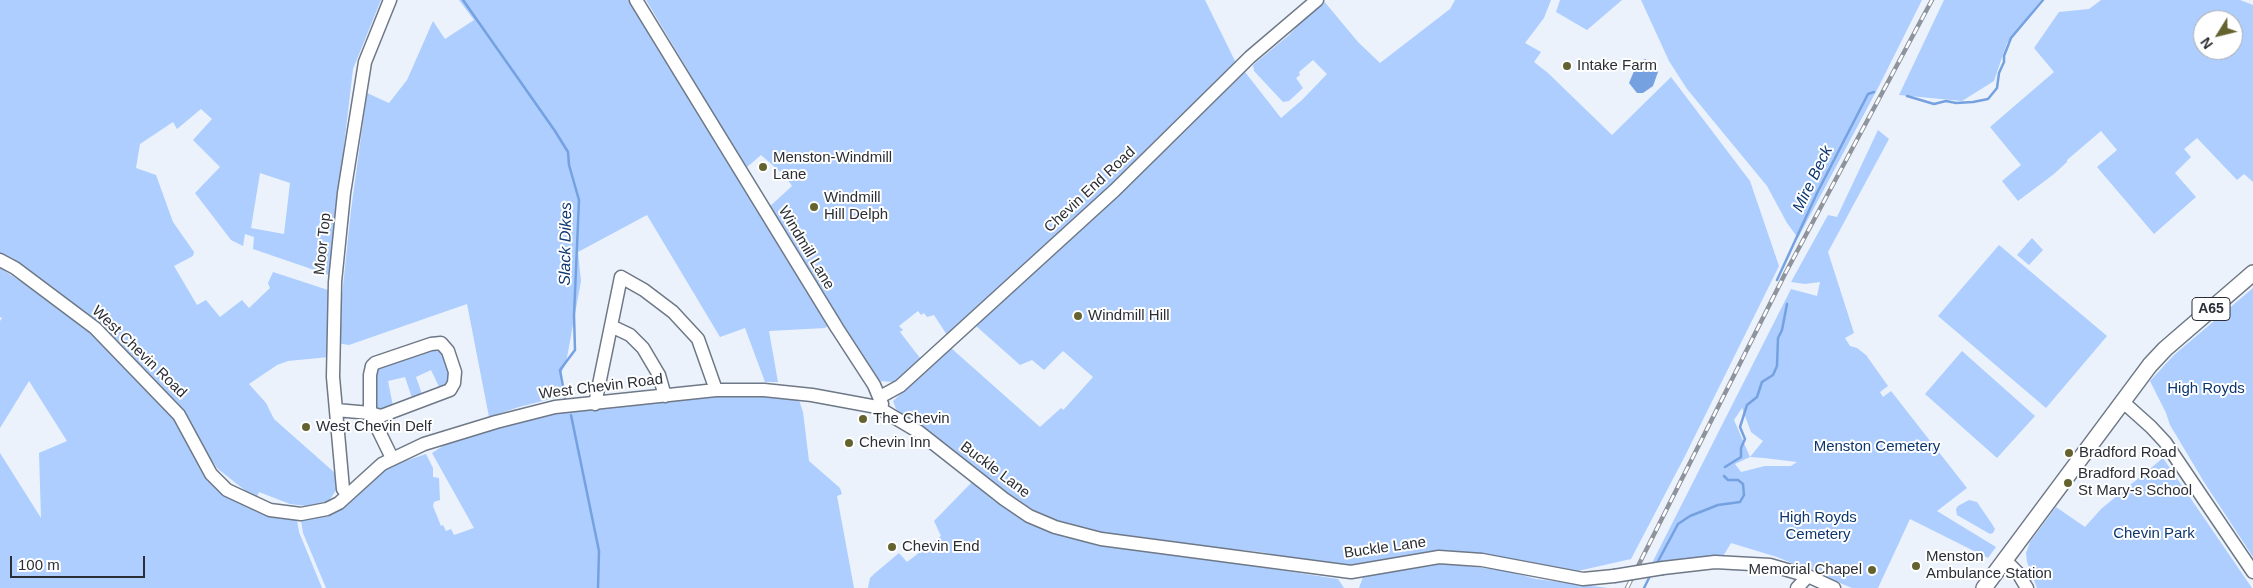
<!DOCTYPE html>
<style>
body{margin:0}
#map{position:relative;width:2253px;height:588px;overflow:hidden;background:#ebf2fc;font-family:Arial,sans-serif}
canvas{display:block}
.north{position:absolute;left:2193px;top:10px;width:50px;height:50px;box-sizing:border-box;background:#fff;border:1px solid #aaacae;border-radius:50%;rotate:234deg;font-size:14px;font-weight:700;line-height:20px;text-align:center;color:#2b2f35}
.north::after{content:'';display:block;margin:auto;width:18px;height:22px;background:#646330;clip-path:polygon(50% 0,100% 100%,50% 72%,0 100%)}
.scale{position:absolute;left:10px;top:556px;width:135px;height:22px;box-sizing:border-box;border:2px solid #2b2f35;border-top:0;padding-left:6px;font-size:15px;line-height:18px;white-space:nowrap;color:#2b2f35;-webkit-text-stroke:4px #fff;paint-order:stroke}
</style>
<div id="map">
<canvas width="2253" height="588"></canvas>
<div class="north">N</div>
<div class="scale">100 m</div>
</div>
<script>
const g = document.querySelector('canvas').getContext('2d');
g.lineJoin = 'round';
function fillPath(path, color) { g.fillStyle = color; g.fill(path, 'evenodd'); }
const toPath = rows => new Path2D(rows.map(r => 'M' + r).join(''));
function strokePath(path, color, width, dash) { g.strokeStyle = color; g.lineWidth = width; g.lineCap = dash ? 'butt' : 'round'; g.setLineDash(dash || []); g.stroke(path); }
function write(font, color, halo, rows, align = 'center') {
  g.font = font + ' Arial,sans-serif'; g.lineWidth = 4; g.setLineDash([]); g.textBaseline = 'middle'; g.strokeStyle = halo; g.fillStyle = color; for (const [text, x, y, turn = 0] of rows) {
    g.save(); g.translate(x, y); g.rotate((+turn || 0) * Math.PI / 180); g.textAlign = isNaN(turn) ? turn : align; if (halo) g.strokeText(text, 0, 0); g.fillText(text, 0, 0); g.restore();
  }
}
const green = toPath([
 [0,0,381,0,353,69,329,275,253,249,254,237,245,234,243,246,231,240,195,193,220,167,193,140,212,119,201,109,177,129,173,122,140,144,136,168,156,175,173,222,194,252,193,256,174,266,197,305,206,300,220,317,242,300,249,308,270,288,268,283,273,272,328,290,329,357,288,361,277,365,249,384,266,403,274,419,335,473,336,490,329,501,306,506,290,504,259,492,256,499,218,469,203,449,187,416,127,354,60,295,12,258,0,253],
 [260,173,290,183,284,234,251,228],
 [459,0,631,0,830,324,825,328,769,331,778,382,765,382,745,328,720,337,647,215,578,252,581,281,566,363,560,375,562,396,519,407,489,417,467,304,349,345,337,343,351,210,367,93,389,103,407,80,433,21,445,39,474,20],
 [646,0,1205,0,1236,63,1163,138,947,335,934,315,927,317,924,313,921,315,918,311,899,326,903,330,900,332,920,358,894,382,879,381,768,208,792,186,785,176,761,155,746,168],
 [1323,0,1358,42,1380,63,1450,9,1455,0,1551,0,1544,18,1525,43,1541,52,1534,62,1548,73,1612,135,1671,77,1750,181,1779,266,1685,456,1631,559,1569,573,1479,555,1353,567,1325,565,1261,552,1104,537,1074,528,1020,504,896,409,893,401,951,348,1040,427,1061,408,1063,410,1066,407,1093,377,1063,351,1044,370,1032,360,1020,365,976,326,1141,174,1245,72,1281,118,1302,100,1327,74,1313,60,1299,72,1300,75,1296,78,1303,88,1289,101,1283,102,1254,71,1253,65,1289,35],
 [1560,0,1622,0,1587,30,1556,12],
 [1641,0,1922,0,1879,86,1798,238,1787,223,1767,186,1687,89,1669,61],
 [1944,0,2041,0,2007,43,1994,81,1962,101,1899,95],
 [2101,0,2240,0,2253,5,2253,182,2244,174,2237,180,2197,138,2184,149,2191,157,2175,173,2196,197,2154,234,2097,167,2117,150,2101,131,2067,160,2067,162,2054,174,2018,201,2002,181,2021,165,1990,127,2054,72,2034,48,2059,12,2089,9],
 [2203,20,2233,20,2233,50,2203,50],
 [1878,130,1889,139,1828,252,1854,333,1845,338,1850,346,1857,348,1866,355,1888,386,1880,392,1883,397,1891,391,1967,488,1937,511,1996,547,1988,558,1910,519,1878,588,1852,588,1777,557,1731,543,1722,558,1651,565,1791,289,1817,296,1820,282,1805,284,1791,282,1828,215,1837,217],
 [1742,408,1751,432,1763,441,1750,457,1734,420],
 [1750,457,1764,458,1797,462,1791,466,1765,466,1741,472,1735,464],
 [2032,238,2043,250,2029,265,2017,255],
 [1999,245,2107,336,2046,408,1938,316],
 [0,268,77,318,174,418,198,461,214,483,231,499,254,510,297,520,299,532,322,588,0,588,0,453,41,518,39,453,67,441,29,381,0,428,0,321,2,318,0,317],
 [2253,288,2253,557,2204,482,2170,425,2166,413,2150,381,2174,355],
 [436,346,447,358,450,381,441,391,431,370,416,377,423,397,413,401,405,377,388,381,393,406,380,409,372,407,373,376,379,364],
 [1962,351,2035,416,1997,458,1925,394],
 [724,396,791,397,799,400,803,412,809,461,840,488,842,494,837,496,854,588,326,588,303,533,301,520,327,515,387,467,426,454,433,468,433,477,439,478,440,500,434,502,433,506,441,526,443,525,446,531,451,529,454,535,474,528,432,453,455,438,552,413,570,412],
 [2163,458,2252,588,2037,588,2027,562,2026,553,2030,542,2056,507,2085,527,2101,509],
 [972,482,994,501,1050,532,1099,546,1102,543,1338,579,1344,588,868,588,870,578,874,574,899,553,907,562,941,536,934,521],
 [1969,500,1977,502,1992,524,1995,529,1993,533,1990,534,1957,515,1956,509,1958,506],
 [1442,563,1507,571,1536,579,1608,588,1359,588,1363,577,1375,573]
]);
const water = toPath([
 [1645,59,1654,64,1658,72,1653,86,1643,93,1637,93,1629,83,1637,64]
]);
const stream = toPath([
 [463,0,555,131,568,152,569,165,579,200,574,315,575,350,560,370,565,398],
 [1907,96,1934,104,1946,101,1956,103,1973,102,1988,99,1997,88,1999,73,2004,62,2004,56,2011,38,2043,0],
 [1777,280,1818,191,1868,94,1874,92],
 [571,415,599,551,598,588],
 [1725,467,1741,457,1741,448,1745,439,1740,427,1747,405,1757,397,1762,382,1773,375,1777,366,1778,338,1782,330,1787,304],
 [1656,565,1678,524,1690,516,1718,505,1740,502,1744,495,1743,484,1738,480,1728,480,1724,476],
 [1644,588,1651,574]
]);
const minor = toPath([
 [636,0,837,328,874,385,882,404],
 [0,260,15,268,95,328,179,415,211,474,227,490,270,510,301,514,327,509,339,503,382,464,424,444,496,422,555,407,716,390,764,390,812,395,877,407,919,432,1004,499,1029,516,1055,527,1101,539,1351,572,1439,557,1482,560,1583,579,1614,576],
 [611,326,630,335,643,348,659,375,665,396],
 [880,397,900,386,968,324,1115,190,1250,57,1317,0],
 [2122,401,2151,427,2165,442,2253,572],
 [595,404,621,277,644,290,673,312,698,339,716,390],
 [336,410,370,413,381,416,450,390,454,383,455,372,448,351,441,343,431,344,375,363,372,366,370,375,370,413,392,458],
 [347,494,343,489,333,377,335,282,344,193,365,62,390,0],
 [2006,561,2018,573,2027,588],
 [1663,568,1715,562,1770,565,1808,576,1834,588],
 [1797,588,1808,576]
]);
const major = toPath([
 [1984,588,2150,365,2165,349,2253,273]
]);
const rail = toPath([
 [1627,588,1786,272,1932,0]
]);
const minorBridge = toPath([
 [1614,576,1663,568]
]);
const markers = [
 [1567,66,5,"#646330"],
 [763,167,5,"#646330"],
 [814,207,5,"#646330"],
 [1078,316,5,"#646330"],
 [863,419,5,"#646330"],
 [306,427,5,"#646330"],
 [849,443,5,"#646330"],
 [2069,453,5,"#646330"],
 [2068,483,5,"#646330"],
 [892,547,5,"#646330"],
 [1916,566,5,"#646330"],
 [1872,570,5,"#646330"]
];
const shields = [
 [2211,309,38]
];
const shieldNames = [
 ["A65",2211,309]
];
const poiNames = [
 ["Intake Farm",1577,66],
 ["Menston-Windmill",773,158],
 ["Lane",773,175],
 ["Windmill",824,198],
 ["Hill Delph",824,215],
 ["Windmill Hill",1088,316],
 ["The Chevin",873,419],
 ["West Chevin Delf",316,427],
 ["Chevin Inn",859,443],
 ["Bradford Road",2079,453],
 ["Bradford Road",2078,474],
 ["St Mary-s School",2078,491],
 ["Chevin End",902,547],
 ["Menston",1926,557],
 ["Ambulance Station",1926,574],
 ["Memorial Chapel",1862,570,"right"]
];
const streetNames = [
 ["Chevin End Road",1090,190,-43],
 ["Moor Top",323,244,-84],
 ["Windmill Lane",806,248,59],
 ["West Chevin Road",139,352,44],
 ["West Chevin Road",601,387,-7],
 ["Buckle Lane",995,470,37],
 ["Buckle Lane",1385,548,-8]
];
const parkNames = [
 ["High Royds",2206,389],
 ["Menston Cemetery",1877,447],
 ["High Royds",1818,518],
 ["Cemetery",1818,535],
 ["Chevin Park",2154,534]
];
const waterNames = [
 ["Mire Beck",1813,179,-64],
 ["Slack Dikes",566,244,-89]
];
fillPath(green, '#adcefe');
fillPath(water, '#75a1e1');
strokePath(stream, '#75a1e1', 2.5);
strokePath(minor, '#6e7886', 15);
strokePath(major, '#6e7886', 18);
strokePath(minor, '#fff', 12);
strokePath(major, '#fff', 15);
strokePath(rail, '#8f949c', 4.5);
strokePath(rail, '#fff', 2.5, [8]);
strokePath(minorBridge, '#6e7886', 15, []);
strokePath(minorBridge, '#fff', 12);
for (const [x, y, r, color] of markers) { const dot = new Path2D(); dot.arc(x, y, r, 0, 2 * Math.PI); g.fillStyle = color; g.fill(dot); strokePath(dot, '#fff', 2); }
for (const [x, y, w] of shields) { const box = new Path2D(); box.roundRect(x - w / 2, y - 11.5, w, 23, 4); g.fillStyle = '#fff'; g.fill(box); strokePath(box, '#2b2f35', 1); }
write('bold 14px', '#2b2f35', null, shieldNames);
write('15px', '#2b2f35', '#fff', poiNames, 'left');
write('15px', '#2b2f35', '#fff', streetNames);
write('15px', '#0c3670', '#fff', parkNames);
write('italic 16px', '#0f3972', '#fff', waterNames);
</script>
